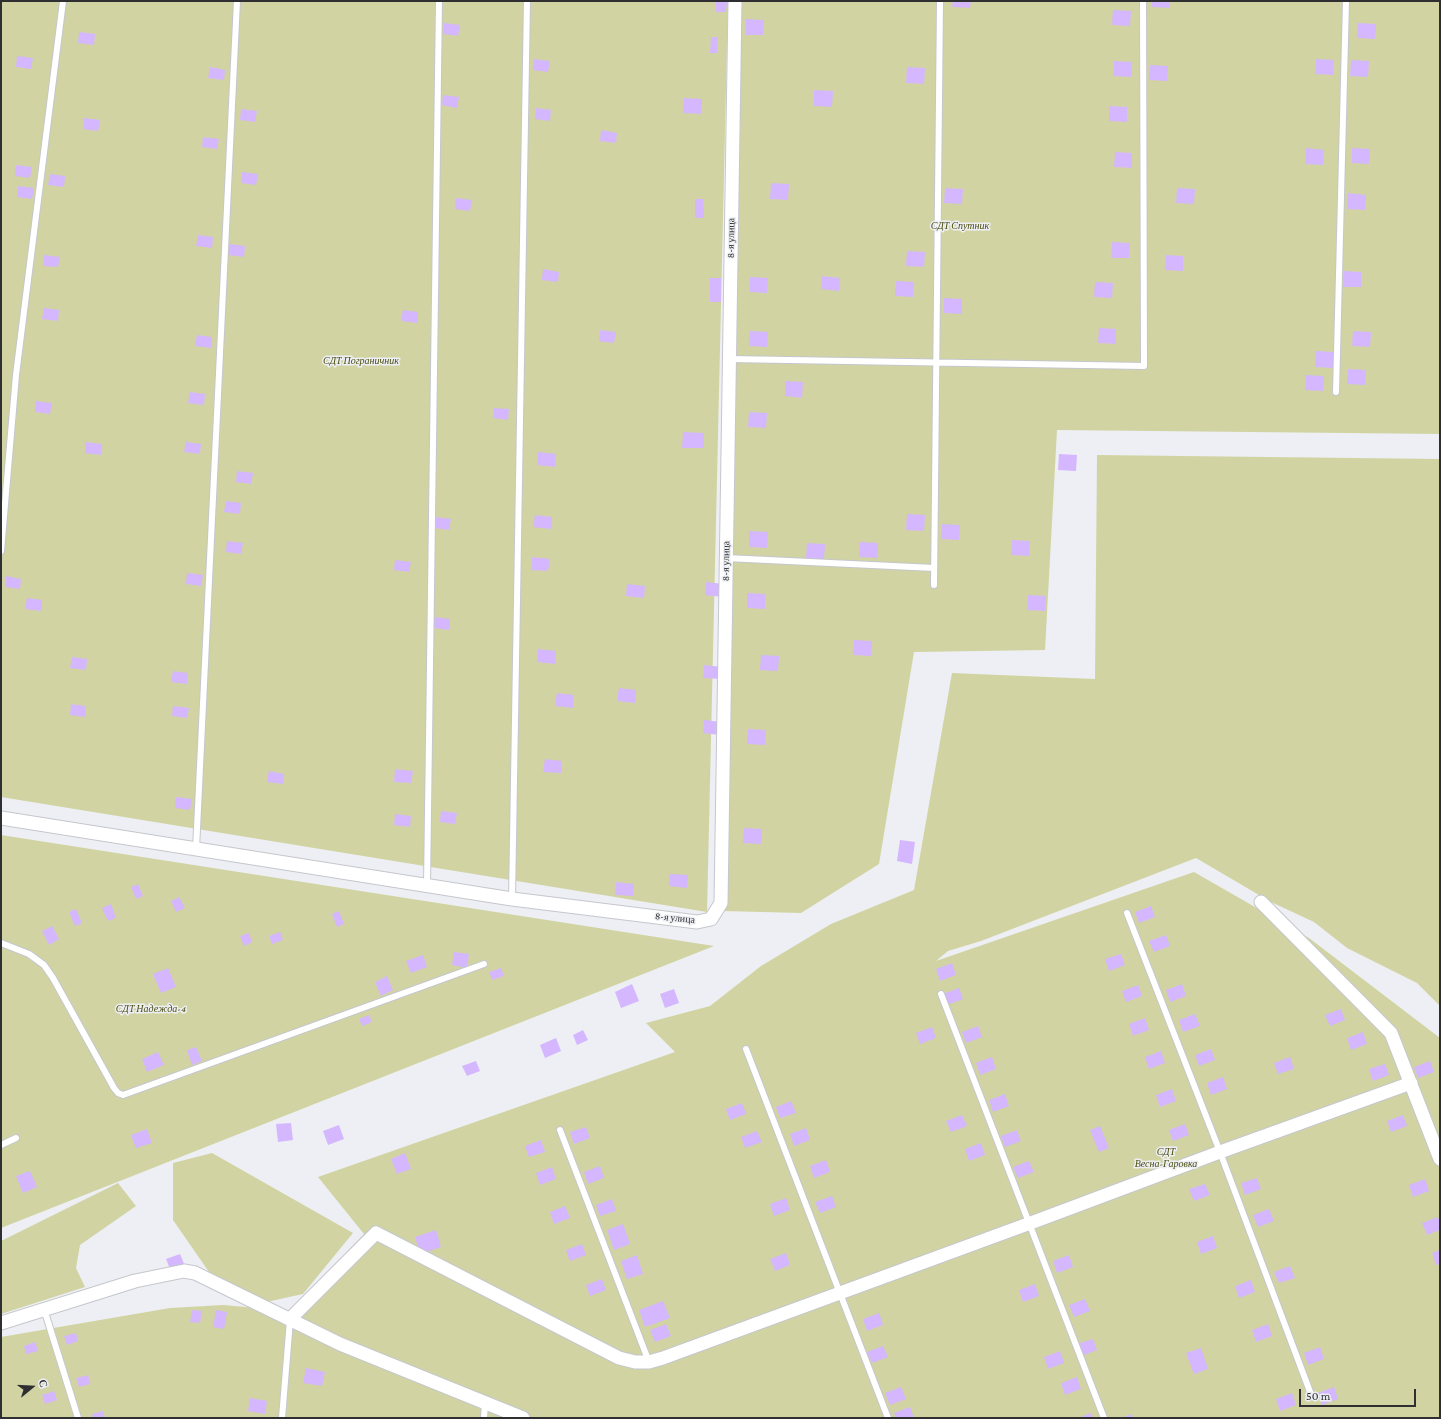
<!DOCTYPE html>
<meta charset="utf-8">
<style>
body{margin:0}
#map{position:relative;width:1441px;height:1419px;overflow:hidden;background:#edeff4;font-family:"Crimson Pro",serif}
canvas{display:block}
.frame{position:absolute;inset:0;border:2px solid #2f2f31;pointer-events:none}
.north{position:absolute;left:12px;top:1367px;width:40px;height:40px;-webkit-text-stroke:3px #edeff4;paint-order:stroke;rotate:72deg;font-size:11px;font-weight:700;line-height:16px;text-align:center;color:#2f2f31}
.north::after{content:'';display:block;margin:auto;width:14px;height:18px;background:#2f2f31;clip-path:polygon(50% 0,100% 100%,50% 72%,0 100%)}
.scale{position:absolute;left:1299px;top:1389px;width:117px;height:18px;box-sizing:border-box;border:2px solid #2f2f31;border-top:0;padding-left:5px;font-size:12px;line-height:14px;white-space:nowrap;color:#2f2f31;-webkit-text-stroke:3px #edeff4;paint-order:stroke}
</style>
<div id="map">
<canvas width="1441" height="1419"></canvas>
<div class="frame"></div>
<div class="north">С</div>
<div class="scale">50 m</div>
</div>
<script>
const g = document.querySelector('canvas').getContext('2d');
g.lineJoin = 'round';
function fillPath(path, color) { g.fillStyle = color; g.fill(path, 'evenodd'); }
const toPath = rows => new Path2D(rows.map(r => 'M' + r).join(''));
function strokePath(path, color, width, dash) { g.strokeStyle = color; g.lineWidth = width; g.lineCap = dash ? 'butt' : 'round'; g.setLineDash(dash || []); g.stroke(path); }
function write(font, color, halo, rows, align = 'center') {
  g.font = font + ' "Crimson Pro",serif'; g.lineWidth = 3; g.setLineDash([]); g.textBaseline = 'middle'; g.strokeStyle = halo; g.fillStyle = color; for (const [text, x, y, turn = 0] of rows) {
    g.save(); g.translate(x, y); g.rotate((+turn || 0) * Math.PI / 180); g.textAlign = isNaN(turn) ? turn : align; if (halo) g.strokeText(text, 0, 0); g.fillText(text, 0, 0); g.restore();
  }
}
const green = toPath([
 [1,1,728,1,707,912,1,797],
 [738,1,1440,1,1440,434,1057,430,1045,650,914,652,879,864,801,913,723,911],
 [1097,455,1440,459,1440,1006,1417,983,1347,948,1314,922,1271,902,1196,858,981,941,948,951,936,961,1194,872,1309,938,1440,1038,1440,1418,1,1418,1,1337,170,1308,223,1305,290,1311,364,1234,318,1177,675,1052,646,1023,710,1006,761,966,831,924,914,890,952,673,1095,679],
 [1,835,714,946,1,1228],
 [212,1153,353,1233,303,1294,262,1303,209,1272,173,1220,173,1163],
 [118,1183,136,1206,80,1245,76,1268,85,1287,1,1314,1,1241]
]);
const building = toPath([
 [716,1,727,1,726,12,716,12],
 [953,1,971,1,970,8,952,7],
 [1152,1,1170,1,1169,8,1152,7],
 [1113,10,1131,11,1130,26,1112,25],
 [746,19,764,20,763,35,746,35],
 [444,23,460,25,458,36,443,34],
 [1358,23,1376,24,1375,39,1357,38],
 [79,32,95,34,94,45,78,43],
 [711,37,718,37,717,53,710,53],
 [17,56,33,58,31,69,16,67],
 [534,59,550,61,548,72,533,70],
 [1316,59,1334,60,1333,75,1315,74],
 [1351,60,1369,61,1368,77,1350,76],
 [1114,61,1132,62,1131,77,1113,76],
 [1150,65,1168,66,1167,81,1149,80],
 [210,67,225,70,224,80,208,78],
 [907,67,925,68,924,84,906,83],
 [814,90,833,91,832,107,814,106],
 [443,95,459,97,457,108,442,105],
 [684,98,702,99,701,114,683,113],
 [1109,106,1127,107,1127,122,1109,121],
 [536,108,551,110,550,121,535,119],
 [241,109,257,111,255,122,240,120],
 [84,118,100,120,98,131,83,129],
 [601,130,617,133,616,143,600,141],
 [203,137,219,139,217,149,202,147],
 [1306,148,1324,150,1323,165,1305,164],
 [1352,148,1370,149,1369,164,1352,163],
 [1115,152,1132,153,1132,168,1114,167],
 [16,165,32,167,30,178,15,176],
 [242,172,258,174,256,185,241,183],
 [50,174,65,176,64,187,48,185],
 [771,183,789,184,788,200,770,199],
 [18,186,34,188,32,199,17,197],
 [945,188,963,189,962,204,944,203],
 [1177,188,1195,189,1194,204,1176,203],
 [1348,193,1366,195,1365,210,1347,209],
 [456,198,472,200,470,211,455,209],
 [695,199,703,199,704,218,695,218],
 [198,235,213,237,212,248,196,246],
 [1112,242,1130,243,1129,258,1111,258],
 [230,244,245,246,244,257,228,255],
 [907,251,925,252,924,267,906,266],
 [44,255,60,257,58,267,43,266],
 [1166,255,1183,256,1183,271,1165,270],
 [543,269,559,272,558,282,542,280],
 [1344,271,1361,272,1361,287,1343,287],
 [822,276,840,278,839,291,821,289],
 [750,277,768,278,767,293,750,292],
 [710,278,721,278,721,302,710,302],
 [896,281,914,282,913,297,895,296],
 [1095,282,1113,283,1112,298,1094,297],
 [944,298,962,299,962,314,944,313],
 [44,308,59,310,58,321,42,319],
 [403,310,418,312,417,323,401,321],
 [1099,328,1116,329,1116,344,1098,343],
 [600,330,616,332,614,343,599,341],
 [750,331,768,332,767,347,749,346],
 [1353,331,1371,332,1370,347,1352,346],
 [197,335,212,337,211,348,195,346],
 [1316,351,1334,352,1333,368,1315,367],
 [1348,369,1366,370,1365,385,1347,384],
 [1306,375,1324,376,1323,391,1305,390],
 [785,381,803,382,802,398,785,396],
 [190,392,205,394,204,405,188,403],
 [36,401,52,403,50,414,35,412],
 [494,408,509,409,508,420,493,418],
 [749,412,767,413,766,428,748,427],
 [683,432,704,433,704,448,682,448],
 [86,442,102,444,101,455,85,453],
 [186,442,201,444,200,454,184,452],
 [538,452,556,454,555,467,537,465],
 [1059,454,1077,455,1076,471,1058,470],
 [237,471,253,473,251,484,236,482],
 [226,501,241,503,240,514,224,512],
 [907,514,925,515,924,531,906,530],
 [535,515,552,517,551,529,533,527],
 [435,517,451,519,449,530,434,528],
 [942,524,960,525,959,540,941,539],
 [749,531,768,532,767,548,749,547],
 [1012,540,1030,541,1029,556,1011,555],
 [227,541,243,543,241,554,226,552],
 [860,542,878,543,877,558,859,557],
 [807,543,825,544,824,559,806,558],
 [532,557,550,559,548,571,531,570],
 [395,560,411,562,409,572,394,570],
 [187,573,203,575,201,586,186,584],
 [6,576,21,579,20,589,5,587],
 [706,582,724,584,723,597,705,595],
 [627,584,645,586,644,598,626,596],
 [747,593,765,594,765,609,747,608],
 [1028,595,1046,596,1045,611,1027,610],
 [27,598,42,600,41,611,25,609],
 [435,617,450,619,449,630,433,628],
 [854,640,872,641,871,656,853,655],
 [538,649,556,651,555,664,537,662],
 [761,655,779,656,778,671,760,670],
 [72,657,87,659,86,670,70,668],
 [704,665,722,667,721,679,703,678],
 [173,671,188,673,187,684,171,682],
 [619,688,636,690,635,703,617,701],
 [557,693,574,695,573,708,555,706],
 [71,704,86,706,85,717,70,715],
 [173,706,189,708,187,718,172,716],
 [704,720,722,722,720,735,703,733],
 [748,729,766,730,765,745,747,744],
 [545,759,562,761,561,773,543,772],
 [395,769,413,771,411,783,394,782],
 [269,771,284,774,283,784,267,782],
 [176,797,192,799,190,810,175,808],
 [441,811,457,813,455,824,440,822],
 [395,814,411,816,410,827,394,825],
 [744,828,762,829,761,844,743,843],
 [900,840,915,842,912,864,897,861],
 [670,874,688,875,687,888,669,886],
 [616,882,634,884,633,896,615,895],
 [138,884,143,896,136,899,131,887],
 [179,897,185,908,176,912,171,901],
 [111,904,116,918,108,921,102,908],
 [1151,906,1155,917,1139,923,1135,912],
 [76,909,82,923,75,926,69,912],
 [339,911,344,924,337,927,332,914],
 [52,926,59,939,49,945,42,931],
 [280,932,283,940,272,944,269,936],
 [249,933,252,942,244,946,240,936],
 [1166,935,1170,946,1154,952,1149,941],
 [454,952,469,954,467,968,452,965],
 [1121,954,1125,965,1109,971,1105,959],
 [423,955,427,967,411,973,406,961],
 [952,963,956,975,940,981,936,969],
 [168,968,176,987,161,993,153,974],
 [501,968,504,976,492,980,489,972],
 [387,976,393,990,381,996,375,982],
 [632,984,639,1001,621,1008,615,992],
 [1182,984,1186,996,1170,1002,1166,990],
 [1138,985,1142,996,1126,1002,1122,991],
 [959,988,963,999,947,1005,943,994],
 [674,989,679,1003,665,1008,660,994],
 [1341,1009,1345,1020,1330,1026,1325,1015],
 [1195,1014,1200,1026,1183,1032,1179,1020],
 [369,1015,372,1022,362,1026,359,1019],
 [1145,1018,1149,1030,1133,1036,1129,1024],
 [978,1026,982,1037,966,1043,962,1032],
 [932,1027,936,1038,920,1044,916,1033],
 [583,1030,588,1040,577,1045,573,1035],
 [1363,1032,1367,1044,1351,1050,1347,1038],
 [556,1038,561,1051,545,1058,540,1045],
 [196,1047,202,1061,192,1065,187,1050],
 [1211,1049,1215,1060,1199,1066,1195,1055],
 [1161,1051,1165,1063,1149,1069,1145,1057],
 [158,1052,164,1065,147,1072,142,1059],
 [992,1057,996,1069,980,1075,976,1063],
 [1290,1057,1294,1069,1278,1074,1274,1063],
 [476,1061,480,1071,467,1076,462,1066],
 [1430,1061,1434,1072,1418,1078,1414,1067],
 [1385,1064,1389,1075,1373,1081,1369,1069],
 [1223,1077,1227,1089,1211,1095,1207,1083],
 [1172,1089,1176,1101,1160,1107,1156,1095],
 [1005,1094,1009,1106,993,1112,989,1100],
 [791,1101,796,1113,780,1118,776,1107],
 [742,1103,746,1114,730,1120,726,1109],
 [962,1115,967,1126,951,1132,946,1121],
 [1403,1115,1407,1126,1391,1132,1387,1121],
 [291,1123,293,1140,278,1142,276,1124],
 [1185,1124,1189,1135,1173,1141,1169,1130],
 [339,1125,344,1139,328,1145,323,1131],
 [1100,1126,1109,1148,1099,1152,1090,1130],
 [586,1127,590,1138,574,1144,570,1132],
 [806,1128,810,1140,794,1146,790,1134],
 [147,1129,152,1143,136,1148,131,1135],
 [1017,1130,1021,1141,1005,1147,1001,1136],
 [757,1131,762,1142,745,1148,741,1137],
 [541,1140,545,1152,529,1157,525,1146],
 [981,1143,985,1155,969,1161,965,1149],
 [405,1153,411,1169,397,1174,391,1159],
 [826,1160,830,1172,814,1178,810,1166],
 [1029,1161,1034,1172,1018,1178,1013,1167],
 [600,1166,604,1178,588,1184,584,1172],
 [552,1167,556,1179,540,1185,536,1173],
 [30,1171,37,1187,23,1193,16,1176],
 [1257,1178,1261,1189,1245,1195,1241,1183],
 [1425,1179,1429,1191,1413,1197,1409,1185],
 [1205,1184,1210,1195,1194,1201,1189,1189],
 [832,1196,836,1207,820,1213,815,1202],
 [786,1198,790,1210,774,1216,770,1204],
 [612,1199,616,1211,600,1216,596,1205],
 [565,1206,570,1218,554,1224,550,1212],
 [1269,1209,1274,1221,1258,1227,1253,1215],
 [1438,1217,1440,1222,1440,1230,1427,1235,1422,1223],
 [623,1224,630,1244,614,1250,607,1230],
 [436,1230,441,1247,420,1254,415,1237],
 [1213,1236,1217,1248,1201,1254,1197,1242],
 [582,1244,586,1255,570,1261,566,1250],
 [1440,1250,1440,1264,1436,1265,1432,1253],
 [786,1253,790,1265,775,1271,770,1259],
 [180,1254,185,1266,171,1271,166,1259],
 [637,1255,643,1274,627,1279,621,1261],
 [1069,1255,1073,1267,1057,1273,1053,1261],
 [1290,1266,1295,1278,1279,1283,1274,1272],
 [602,1279,606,1290,590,1296,586,1285],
 [1251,1280,1255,1292,1239,1298,1235,1286],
 [1035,1284,1039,1296,1023,1302,1019,1290],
 [1085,1299,1090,1311,1074,1317,1069,1305],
 [663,1301,670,1318,645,1327,639,1310],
 [192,1310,202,1311,200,1323,190,1322],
 [216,1310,227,1312,224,1329,213,1327],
 [879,1313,883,1325,867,1331,863,1319],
 [666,1324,671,1336,655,1342,650,1330],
 [1268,1324,1272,1336,1256,1342,1252,1330],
 [76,1333,78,1341,67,1345,64,1336],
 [1093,1339,1097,1350,1081,1356,1077,1344],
 [35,1342,38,1351,26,1354,24,1346],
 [883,1346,888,1357,872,1363,867,1352],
 [1320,1347,1324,1359,1308,1365,1304,1353],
 [1201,1348,1208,1369,1194,1374,1186,1353],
 [1060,1351,1064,1363,1048,1369,1044,1357],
 [306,1368,325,1372,322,1386,303,1383],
 [88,1375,90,1384,79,1387,76,1378],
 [1077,1377,1081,1389,1065,1395,1061,1383],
 [901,1387,906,1399,890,1405,885,1393],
 [1334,1387,1338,1399,1322,1405,1318,1393],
 [54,1391,57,1400,45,1404,42,1395],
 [1292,1393,1296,1405,1280,1411,1276,1399],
 [250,1398,267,1401,265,1414,248,1411],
 [910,1407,914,1418,896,1418,894,1413],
 [103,1411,105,1418,93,1418,92,1414],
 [1091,1413,1093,1418,1078,1418],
 [1132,1414,1133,1418,1121,1418]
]);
const lane = toPath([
 [729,359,1144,366,1143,1],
 [1336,392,1346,1],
 [1,551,16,375,63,1],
 [726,558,934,568],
 [934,585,940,1],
 [196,849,237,1],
 [427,885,439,1],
 [512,899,527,1],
 [1127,913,1220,1152,1312,1397],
 [1,943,29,954,44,965,53,978,114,1088,118,1093,123,1095,484,964],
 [941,994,1104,1418],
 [746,1049,888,1418],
 [560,1130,649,1362],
 [1,1145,16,1138],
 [44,1309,78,1418],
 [282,1418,290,1320],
 [484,1418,485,1403]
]);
const street = toPath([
 [1,818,512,899,697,922,711,919,721,903,735,1],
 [1261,902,1391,1033,1440,1159],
 [290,1319,376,1233,619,1358,635,1362,649,1362,663,1358,1036,1221,1220,1152,1411,1083],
 [1,1323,135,1281,184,1271,195,1273,340,1344,523,1418]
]);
const parkNames = [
 ["СДТ Спутник",960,226],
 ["СДТ Пограничник",361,361],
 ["СДТ Надежда-4",151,1009],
 ["СДТ",1166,1152],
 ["Весна-Гаровка",1166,1164]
];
const streetNames = [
 ["8-я улица",731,238,-89],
 ["8-я улица",726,561,-89],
 ["8-я улица",675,918,6]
];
fillPath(green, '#d1d4a2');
fillPath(building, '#d4b7fe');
strokePath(lane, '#c5c7cc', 8);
strokePath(street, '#c5c7cc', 15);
strokePath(lane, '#fff', 6);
strokePath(street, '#fff', 13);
write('italic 10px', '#4a4c0e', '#edeff4', parkNames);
write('10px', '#2f2f31', '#edeff4', streetNames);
</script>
